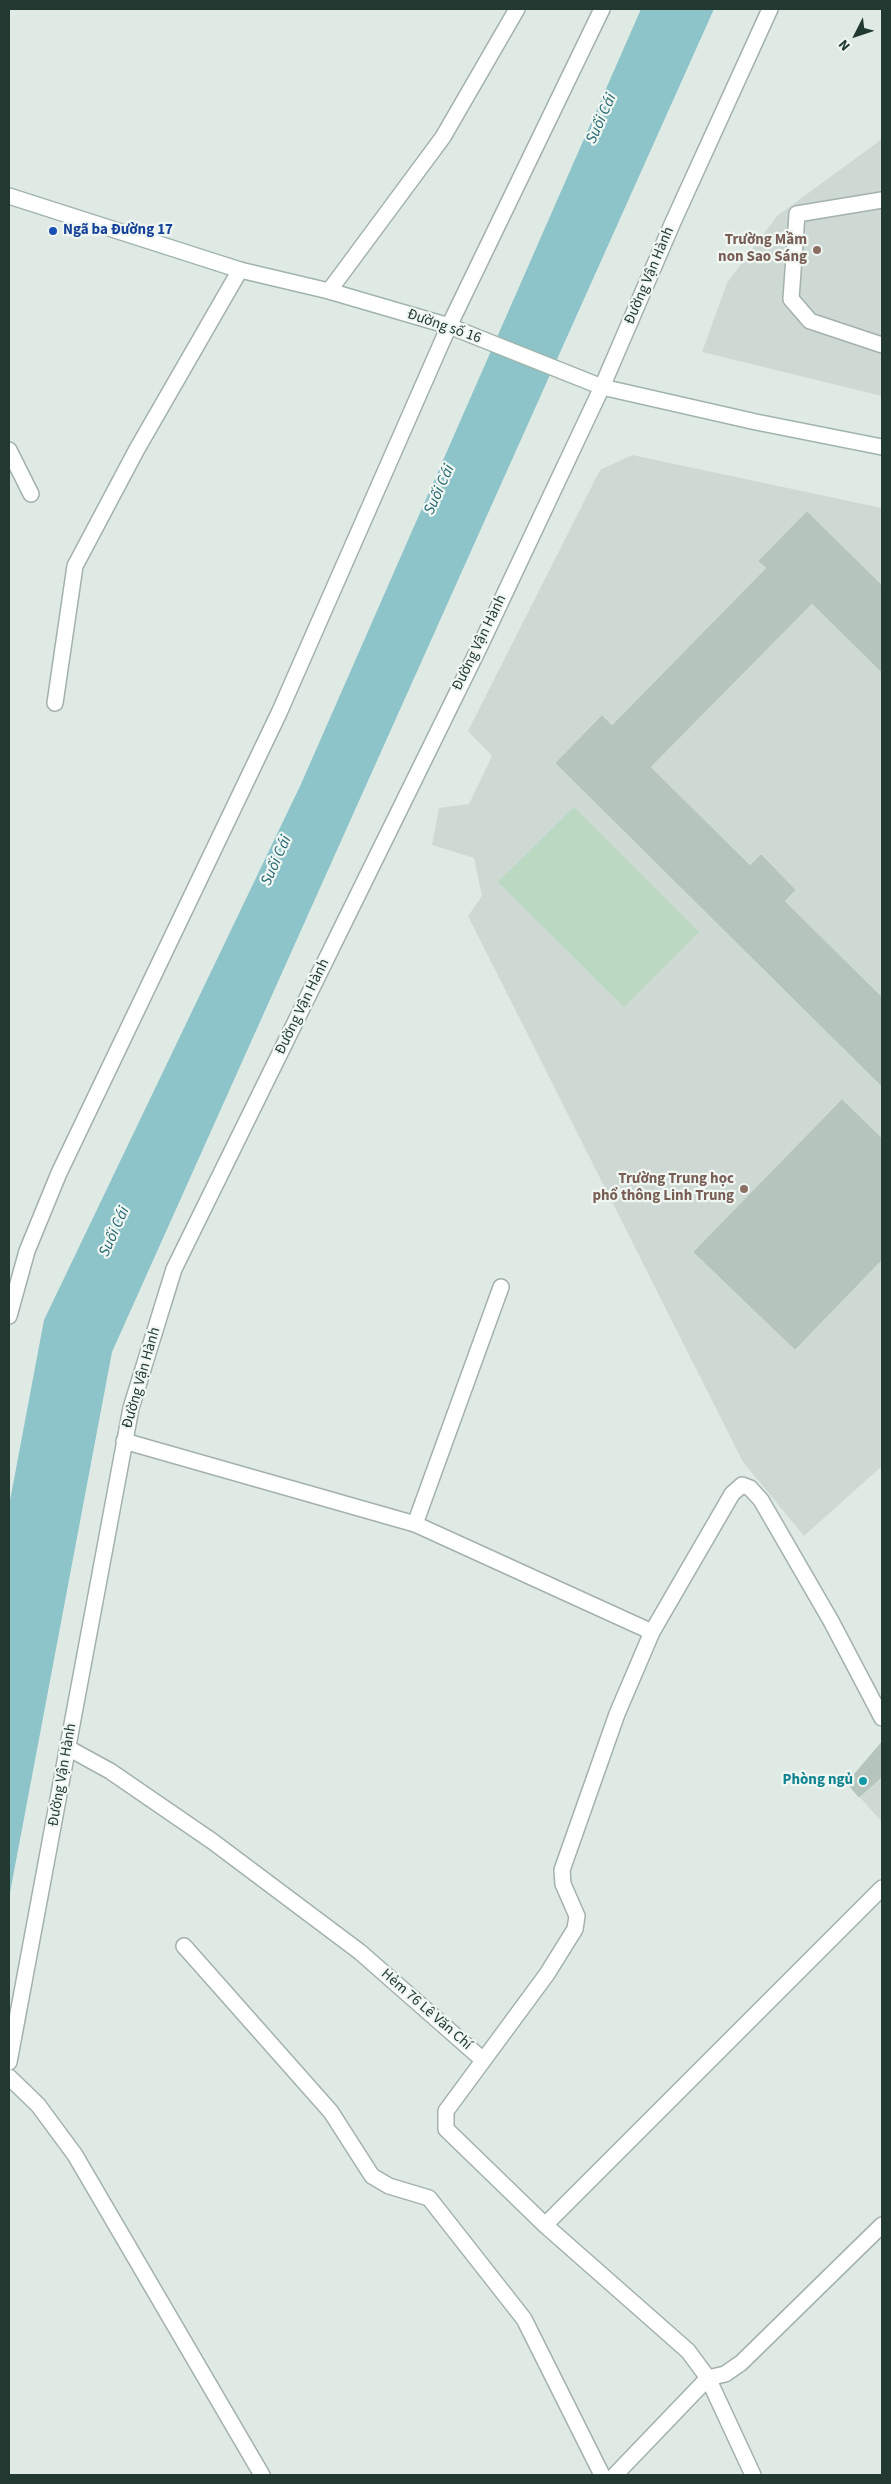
<!DOCTYPE html>
<meta charset="utf-8">
<style>
body{margin:0}
#map{position:relative;width:891px;height:2484px;overflow:hidden;background:#e0eae5;font-family:"Source Sans 3",sans-serif}
canvas{display:block}
.frame{position:absolute;inset:0;border:10px solid #223932;pointer-events:none}
.north{position:absolute;left:831px;top:10px;width:50px;height:50px;-webkit-text-stroke:4px #f0f7f3;paint-order:stroke;rotate:229deg;font-size:14px;font-weight:700;line-height:20px;text-align:center;color:#223932}
.north::after{content:'';display:block;margin:auto;width:18px;height:22px;background:#223932;clip-path:polygon(50% 0,100% 100%,50% 72%,0 100%)}
</style>
<div id="map">
<canvas width="891" height="2484"></canvas>
<div class="frame"></div>
<div class="north">N</div>
</div>
<script>
const g = document.querySelector('canvas').getContext('2d');
g.lineJoin = 'round';
function fillPath(path, color) { g.fillStyle = color; g.fill(path, 'evenodd'); }
const toPath = rows => new Path2D(rows.map(r => 'M' + r).join(''));
function strokePath(path, color, width, dash) { g.strokeStyle = color; g.lineWidth = width; g.lineCap = dash ? 'butt' : 'round'; g.setLineDash(dash || []); g.stroke(path); }
function write(font, color, halo, rows, align = 'center') {
  g.font = font + ' "Source Sans 3",sans-serif'; g.lineWidth = 4.5; g.setLineDash([]); g.textBaseline = 'middle'; g.strokeStyle = halo; g.fillStyle = color; for (const [text, x, y, turn = 0] of rows) {
    g.save(); g.translate(x, y); g.rotate((+turn || 0) * Math.PI / 180); g.textAlign = isNaN(turn) ? turn : align; if (halo) g.strokeText(text, 0, 0); g.fillText(text, 0, 0); g.restore();
  }
}
const built = toPath([
 [882,139,882,396,702,352,727,283,777,216],
 [632,455,882,508,882,1466,804,1536,743,1462,468,916,482,896,474,858,432,845,439,808,469,804,492,756,468,731,600,470],
 [882,1742,882,1822,847,1783]
]);
const green = toPath([
 [574,807,699,932,624,1007,498,882]
]);
const water = toPath([
 [641,9,714,9,112,1352,9,1898,9,1506,44,1320,301,784]
]);
const building = toPath([
 [807,512,882,586,882,672,812,603,650,767,750,866,761,855,795,890,784,901,882,998,882,1086,556,763,602,716,612,726,767,568,759,561,807,512],
 [842,1100,882,1139,882,1259,795,1349,694,1252,842,1100],
 [882,1742,882,1776,879,1779,864,1763,882,1742],
 [864,1763,879,1779,859,1797,847,1783,864,1763]
]);
const lane = toPath([
 [882,200,797,214,791,299,810,321,882,345],
 [9,450,31,494]
]);
const street = toPath([
 [329,291,443,137,517,9],
 [55,703,75,566,137,449,240,270],
 [9,1316,27,1251,59,1173,279,713,449,326,602,9],
 [124,1441,415,1524,652,1632],
 [415,1524,501,1287],
 [68,1748,110,1771,212,1841,360,1952,483,2060],
 [184,1946,331,2112,372,2176,389,2186,429,2198,524,2319,602,2475],
 [9,2062,131,1408,174,1269,480,646,602,387,673,222,770,9],
 [9,2077,38,2105,75,2155,262,2475],
 [545,2225,882,1888],
 [708,2378,725,2374,741,2363,882,2225],
 [615,2475,708,2378],
 [753,2475,708,2378,688,2351,545,2225,446,2129,446,2111,547,1974,575,1929,577,1916,563,1884,562,1870,617,1714,652,1632,732,1494,742,1485,750,1488,761,1500,831,1621,882,1718]
]);
const secondary = toPath([
 [9,196,240,270,329,291,449,326,602,387,756,422,882,447]
]);
const markers = [
 [53,231,5,"#1a4fb4"],
 [817,250,5,"#8d6e63"],
 [744,1189,5,"#8d6e63"],
 [863,1781,5,"#0f9aa8"]
];
const transitNames = [
 ["Ngã ba Đường 17",63,231]
];
const educationNames = [
 ["Trường Mầm",807,241],
 ["non Sao Sáng",807,258],
 ["Trường Trung học",734,1180],
 ["phổ thông Linh Trung",734,1197]
];
const streetNames = [
 ["Đường Vận Hành",650,276,-67],
 ["Đường số 16",444,327,19],
 ["Đường Vận Hành",480,643,-64],
 ["Đường Vận Hành",303,1007,-64],
 ["Đường Vận Hành",142,1378,-74],
 ["Đường Vận Hành",63,1775,-80],
 ["Hẻm 76 Lê Văn Chí",426,2010,41]
];
const cultureNames = [
 ["Phòng ngủ",853,1781]
];
const waterNames = [
 ["Suối Cái",602,119,-66],
 ["Suối Cái",440,490,-66],
 ["Suối Cái",277,861,-66],
 ["Suối Cái",115,1232,-66]
];
fillPath(built, '#cfd9d4');
fillPath(green, '#bbd9c2');
fillPath(water, '#8dc4ca');
fillPath(building, '#b6c4be');
strokePath(building, '#b3c3bc', 1);
strokePath(lane, '#a3b1ac', 18);
strokePath(street, '#a3b1ac', 18);
strokePath(secondary, '#a0b4ac', 18);
strokePath(lane, '#fff', 15);
strokePath(street, '#fff', 15);
strokePath(secondary, '#fff', 15);
for (const [x, y, r, color] of markers) { const dot = new Path2D(); dot.arc(x, y, r, 0, 2 * Math.PI); g.fillStyle = color; g.fill(dot); strokePath(dot, '#f0f7f3', 2); }
write('bold 15px', '#164399', '#f0f7f3', transitNames, 'left');
write('bold 15px', '#785e54', '#f0f7f3', educationNames, 'right');
write('15px', '#223932', '#f0f7f3', streetNames);
write('bold 15px', '#0d838f', '#f0f7f3', cultureNames, 'right');
write('italic 16px', '#22666f', '#f0f7f3', waterNames);
</script>
